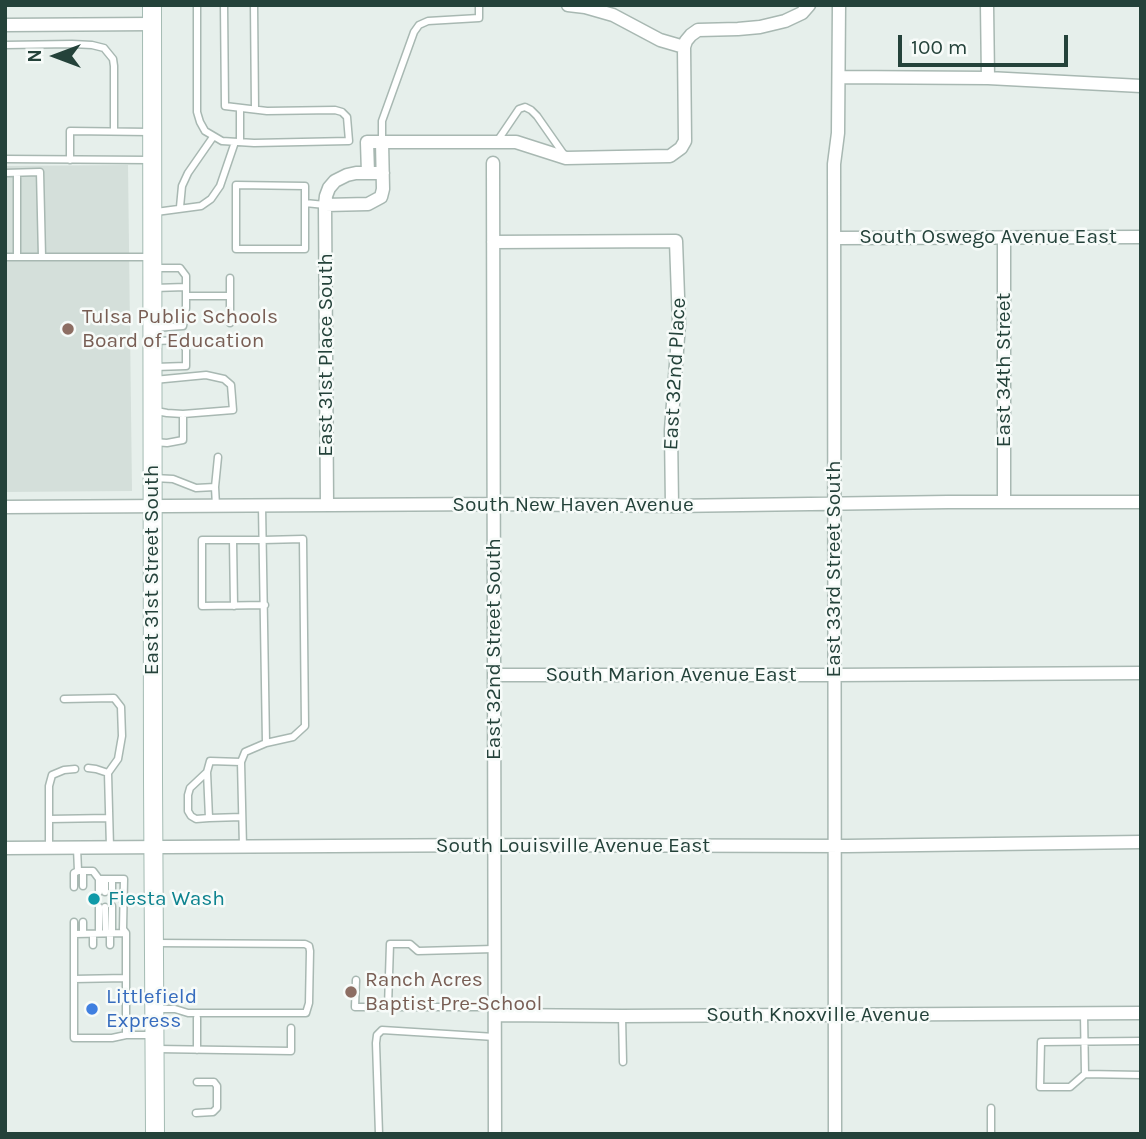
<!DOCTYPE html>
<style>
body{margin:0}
#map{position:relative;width:1146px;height:1139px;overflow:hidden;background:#e6efeb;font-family:Karla,sans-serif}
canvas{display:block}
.frame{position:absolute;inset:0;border:7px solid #24423a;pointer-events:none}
.north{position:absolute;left:21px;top:21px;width:70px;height:70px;-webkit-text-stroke:5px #f7fbf9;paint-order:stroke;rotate:270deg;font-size:19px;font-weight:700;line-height:28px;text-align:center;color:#24423a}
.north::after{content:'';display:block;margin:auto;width:24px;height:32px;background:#24423a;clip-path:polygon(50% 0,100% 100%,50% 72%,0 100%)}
.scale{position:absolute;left:898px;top:35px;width:170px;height:32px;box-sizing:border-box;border:4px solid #24423a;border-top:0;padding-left:9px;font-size:21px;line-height:24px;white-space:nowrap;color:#24423a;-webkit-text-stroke:5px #f7fbf9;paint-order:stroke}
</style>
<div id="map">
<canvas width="1146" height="1139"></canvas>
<div class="frame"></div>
<div class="north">N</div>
<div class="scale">100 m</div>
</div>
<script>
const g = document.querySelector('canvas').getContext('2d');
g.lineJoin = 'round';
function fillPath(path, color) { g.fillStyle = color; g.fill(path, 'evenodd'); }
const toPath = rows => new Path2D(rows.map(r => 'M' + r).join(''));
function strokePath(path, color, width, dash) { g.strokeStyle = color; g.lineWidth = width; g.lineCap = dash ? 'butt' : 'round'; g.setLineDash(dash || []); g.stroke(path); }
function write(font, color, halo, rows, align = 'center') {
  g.font = font + ' Karla,sans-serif'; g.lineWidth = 5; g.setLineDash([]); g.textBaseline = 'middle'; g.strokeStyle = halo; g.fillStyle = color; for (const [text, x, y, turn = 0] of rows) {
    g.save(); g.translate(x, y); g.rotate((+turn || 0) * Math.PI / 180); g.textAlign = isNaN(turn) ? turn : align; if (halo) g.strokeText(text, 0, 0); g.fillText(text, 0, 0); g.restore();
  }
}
const built = toPath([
 [128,165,132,491,5,492,5,166]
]);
const service = toPath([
 [197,5,197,112,200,122,205,131,222,141,254,143,349,141,347,117,342,112,335,110,267,111,225,106,224,5],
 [254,5,255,109],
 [5,45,72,44,92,45,104,48,113,59,114,66,114,131],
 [498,140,519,109,525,107,531,110,537,116,565,156],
 [240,142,240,108],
 [382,142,382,121,414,32,419,25,428,21,479,18,479,5],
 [5,159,150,160],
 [70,160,70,131,150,132],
 [5,173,40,172,42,257],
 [17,173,17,257],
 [236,185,305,186,305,249,236,249,236,185],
 [305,203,325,205],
 [180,207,182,186,188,173,213,137],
 [156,212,201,206,211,199,220,186,235,142],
 [5,257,150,257],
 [230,278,230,323],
 [154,288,186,287],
 [186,296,229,296],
 [154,328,183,326,186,308,186,276,180,268,154,268],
 [154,341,183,340,186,350,186,366,155,367],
 [154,380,206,375,224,379,231,385,233,410,183,414],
 [154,442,167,443,183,440,183,414,167,413,156,411],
 [154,478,173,479,196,488,215,487],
 [216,506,215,487,218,457],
 [262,506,266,743],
 [233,540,234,606],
 [64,699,114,698,121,707,122,736,118,759,108,773,96,769,88,768],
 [241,762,210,761,207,772,209,818,242,817],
 [207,772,190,788,188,795,188,811,191,816,196,819,209,818],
 [108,773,110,847],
 [49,819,109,818],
 [243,847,241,762,245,752,266,743,293,737,305,726,303,539,263,540,202,540,202,606,265,605],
 [49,848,49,786,52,775,64,770,75,769],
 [77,848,78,871,93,871,99,879,124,879,123,929,126,933,126,1035,154,1035],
 [83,872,83,886],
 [99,879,99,892],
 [112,879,112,892],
 [74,887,74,873,78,871],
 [105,892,105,879],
 [123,901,153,900],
 [112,906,112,933],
 [99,907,99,933],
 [105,907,106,933],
 [74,922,74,1038,112,1038,126,1035],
 [83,922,83,934],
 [110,933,110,945],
 [74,934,126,933],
 [93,934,93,945],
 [155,943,305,944,309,946,310,951,309,1003,306,1013,188,1013,175,1009,157,1009],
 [74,979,126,978],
 [356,980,355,1007,495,1007],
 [126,998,152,998],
 [388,1007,390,944,410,944,418,951,494,949],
 [1084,1014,1085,1074,1141,1075],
 [622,1016,623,1062],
 [197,1018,197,1050],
 [157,1049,291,1051,291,1028],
 [1085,1074,1070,1087,1040,1087,1041,1042,1141,1041],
 [991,1108,991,1134],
 [196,1113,213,1112,217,1108,217,1086,214,1082,197,1082],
 [379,1134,376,1043,377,1035,382,1030,495,1037]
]);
const minor = toPath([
 [568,5,585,7,613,15,660,40,684,47],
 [987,5,988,78],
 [5,25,152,24],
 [839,77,988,78,1141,86],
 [493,163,495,1134],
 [368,173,367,142,516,142,566,158,670,156,681,148,685,141,684,47,686,41,691,35,698,30,738,29,760,27,785,21,802,13,809,5],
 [325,205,368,204,381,197,383,189,382,142],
 [835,238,1141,237],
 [1004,238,1004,502],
 [493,242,676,241,679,324,671,430,672,506],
 [327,505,325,205,326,196,329,188,335,181,347,175,356,173,383,173],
 [5,507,493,504,672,506,948,502,1141,502],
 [494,675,834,675,1141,673],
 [5,848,495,845,847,846,1141,842],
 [495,1015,622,1016,1141,1013],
 [835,1134,834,164,838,133,839,5]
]);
const secondary = toPath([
 [152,5,153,780,155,1134]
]);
const markers = [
 [68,329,7,"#8d6e63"],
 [94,899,7,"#0f9aa8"],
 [351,992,7,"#8d6e63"],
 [92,1009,7,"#3f7fe0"]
];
const streetNames = [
 ["South Oswego Avenue East",988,237],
 ["East 31st Place South",326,355,-90],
 ["East 34th Street",1004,370,-90],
 ["East 32nd Place",675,374,-87],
 ["South New Haven Avenue",573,505],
 ["East 33rd Street South",834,569,-90],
 ["East 31st Street South",152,570,-90],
 ["East 32nd Street South",494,649,-90],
 ["South Marion Avenue East",671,675],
 ["South Louisville Avenue East",573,846],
 ["South Knoxville Avenue",818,1015]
];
const educationNames = [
 ["Tulsa Public Schools",82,317],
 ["Board of Education",82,341],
 ["Ranch Acres",365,980],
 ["Baptist Pre-School",365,1004]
];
const cultureNames = [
 ["Fiesta Wash",108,899]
];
const shopNames = [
 ["Littlefield",106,997],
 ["Express",106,1021]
];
fillPath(built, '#d4dfda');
strokePath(service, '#a8b8b2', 9);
strokePath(minor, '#a8b8b2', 15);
strokePath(secondary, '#a4bbb3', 20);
strokePath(service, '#fff', 6);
strokePath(minor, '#fff', 12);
strokePath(secondary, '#fff', 18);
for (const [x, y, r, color] of markers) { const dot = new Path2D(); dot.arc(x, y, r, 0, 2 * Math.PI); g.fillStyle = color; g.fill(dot); strokePath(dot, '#f7fbf9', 2.5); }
write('21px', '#24423a', '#f7fbf9', streetNames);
write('21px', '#785e54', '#f7fbf9', educationNames, 'left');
write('21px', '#0d838f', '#f7fbf9', cultureNames, 'left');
write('21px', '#366cbe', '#f7fbf9', shopNames, 'left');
</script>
